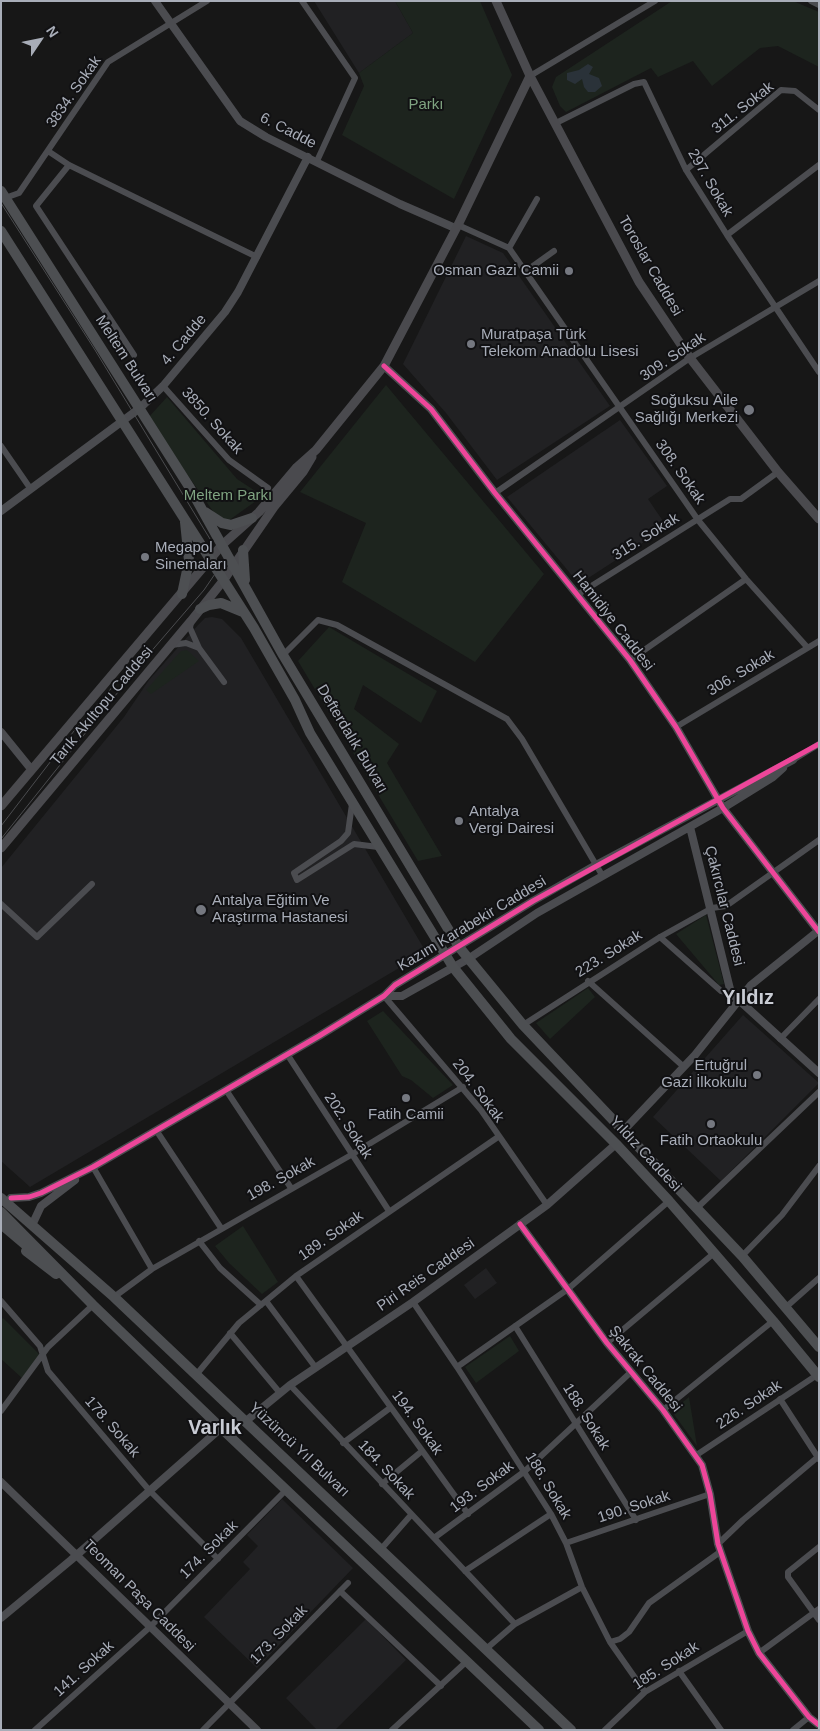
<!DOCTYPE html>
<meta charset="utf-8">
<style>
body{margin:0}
#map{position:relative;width:820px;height:1731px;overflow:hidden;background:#171717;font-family:Arial,sans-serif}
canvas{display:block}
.frame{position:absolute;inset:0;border:2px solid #a8adb8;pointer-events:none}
.north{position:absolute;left:15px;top:15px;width:50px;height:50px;-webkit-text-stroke:4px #111113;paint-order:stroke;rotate:56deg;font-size:14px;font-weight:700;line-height:20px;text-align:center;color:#a8adb8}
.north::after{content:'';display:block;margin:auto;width:18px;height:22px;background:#a8adb8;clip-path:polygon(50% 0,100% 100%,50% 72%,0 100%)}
</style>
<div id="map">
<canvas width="820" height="1731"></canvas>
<div class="frame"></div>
<div class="north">N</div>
</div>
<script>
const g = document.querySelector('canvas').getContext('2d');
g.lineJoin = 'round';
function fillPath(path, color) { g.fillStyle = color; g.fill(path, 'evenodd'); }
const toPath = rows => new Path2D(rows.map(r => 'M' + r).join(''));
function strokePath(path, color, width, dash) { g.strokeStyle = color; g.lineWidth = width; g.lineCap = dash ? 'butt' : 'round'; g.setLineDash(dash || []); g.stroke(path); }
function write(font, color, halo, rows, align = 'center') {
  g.font = font + ' Arial,sans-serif'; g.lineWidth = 4; g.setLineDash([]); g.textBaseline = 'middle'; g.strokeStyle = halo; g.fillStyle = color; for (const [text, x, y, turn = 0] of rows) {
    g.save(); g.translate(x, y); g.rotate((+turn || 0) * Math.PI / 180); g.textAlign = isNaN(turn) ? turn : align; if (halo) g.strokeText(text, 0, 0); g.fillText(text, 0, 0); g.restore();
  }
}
const built = toPath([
 [314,1,395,1,413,33,359,73],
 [466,236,503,253,610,406,497,480,446,413,403,364],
 [620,420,667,486,648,499,667,527,579,584,507,497],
 [212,617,222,619,241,638,426,952,30,1187,1,1161,1,868,124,717,149,680,198,625,205,618],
 [743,1015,819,1083,721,1181,653,1117],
 [486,1268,497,1283,475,1299,464,1285],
 [282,1499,353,1568,257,1668,204,1617,250,1569,243,1562,258,1546,247,1535],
 [366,1619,406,1660,335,1730,317,1730,286,1698]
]);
const green = toPath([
 [395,1,480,1,512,75,454,199,342,135,364,86,359,73,413,33],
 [672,1,793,1,819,12,819,67,778,46,760,48,712,86,693,61,658,77,651,68,566,112,560,106,552,87,556,77],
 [386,385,544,574,475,662,342,582,366,523,300,492],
 [167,397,237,479,263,496,228,521,219,520,148,418],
 [329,627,437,691,421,723,363,685,354,709,399,744,387,763,442,856,418,861,298,661],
 [187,650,199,661,151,694,146,690,181,651],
 [706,915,724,984,719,985,676,934],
 [588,988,595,997,550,1039,536,1023],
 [383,1011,453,1085,433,1098,411,1080,402,1076,367,1021],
 [243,1226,278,1282,262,1294,229,1263,215,1246],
 [3,1318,40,1355,22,1378,1,1359,1,1320],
 [510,1336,519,1351,476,1383,465,1367],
 [689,1397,697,1446,673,1413,673,1410]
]);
const water = toPath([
 [588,64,593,67,589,74,599,78,602,86,595,92,588,92,584,87,582,79,575,84,567,80,567,73,579,70]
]);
const minor = toPath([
 [302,1,355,78,317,161],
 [811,1,819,5],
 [530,76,655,1],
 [556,123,634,84,644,82,686,170,727,235,819,372],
 [48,151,69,165,257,257],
 [69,165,36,206,134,355],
 [686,170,781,90,795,91,819,110],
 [5,198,19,193,108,62,207,1],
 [458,225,509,248,698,520,746,579,807,647],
 [727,235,819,165],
 [509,248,537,199],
 [526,271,554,251],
 [163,386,229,460,268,488],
 [1,446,30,488],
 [495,493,690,358,819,281],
 [577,595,730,499,741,499,778,472],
 [191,622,190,628,199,648,224,682],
 [172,645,186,643,199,648],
 [283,655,318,620,337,625,507,719,522,739,602,875],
 [630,660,746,579],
 [676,727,819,641],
 [793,760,819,744],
 [352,804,348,833,341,841,294,873,297,880,354,844,378,847],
 [1,904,37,937,92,884],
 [660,937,721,991,731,993],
 [588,981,684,1067],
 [384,996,481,1110,547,1205],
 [523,1025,660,937,712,908,726,906,819,840],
 [780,1039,819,999],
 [287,1054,389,1211],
 [226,1090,291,1188],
 [156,1130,221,1228],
 [93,1167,152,1269],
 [697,1208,819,1092],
 [199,1241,220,1268,261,1305],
 [742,1256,782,1215,819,1166],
 [296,1276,468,1514],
 [114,1297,152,1269,351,1155,463,1087],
 [1,1301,40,1346,48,1371,149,1490,218,1559],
 [266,1301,316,1368],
 [413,1302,457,1367,551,1514,566,1543,582,1587,610,1642,645,1692],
 [785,1308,819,1278],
 [515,1326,636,1520],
 [230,1333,280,1393],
 [607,1343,713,1254],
 [457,1367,568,1289,669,1201],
 [196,1375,239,1323,296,1276,498,1137],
 [290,1385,515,1624],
 [780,1399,819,1459],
 [663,1410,773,1321],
 [1,1411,48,1347,93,1305],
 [343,1443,390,1408],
 [695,1456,817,1375],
 [382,1484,422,1451],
 [434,1538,525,1471,631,1372],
 [566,1543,710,1494],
 [718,1544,743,1520,819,1456],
 [819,1547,788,1572,788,1577,819,1620],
 [382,1548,411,1515],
 [465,1571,551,1514],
 [340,1591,441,1686],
 [610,1642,620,1639,629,1632,649,1603,720,1552],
 [486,1649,515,1624,582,1587],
 [759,1653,819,1609],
 [679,1671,721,1730],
 [35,1730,150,1627,286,1490],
 [203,1730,348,1583],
 [392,1730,466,1662],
 [605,1730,645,1692,748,1631],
 [793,1730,809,1717]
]);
const tertiary = toPath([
 [155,1,240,121,266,137,400,204,455,228],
 [384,366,431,409,495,493,630,660,676,727,723,808,819,932],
 [1,511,140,408,163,386,225,312,238,292,308,157],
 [1,732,31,769],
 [690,827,731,993,819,1073],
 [384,996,402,996,468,959,537,913,723,808,773,777,783,768],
 [624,1130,695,1055,751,985,818,931],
 [11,1198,29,1197,41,1193,93,1167,319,1036,384,996,395,985,533,901,596,865,793,760],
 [34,1221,41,1206,75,1180],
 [520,1224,607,1343,663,1410,702,1465,710,1494,718,1544,748,1631,759,1653,809,1717,819,1725],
 [246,1421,290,1385,413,1302,547,1205,616,1144],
 [1,1482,257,1730],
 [1,1618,71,1560,221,1428]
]);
const secondary = toPath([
 [496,1,530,76,639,282,690,358,778,472,819,519],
 [1,806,222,545,259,512,297,467,316,450,384,366,458,225,530,76],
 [1,848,191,621,223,581,274,507,303,472,312,457]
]);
const primary = toPath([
 [1,191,190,488,283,655,459,947,523,1025,742,1256,819,1347],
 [1,231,254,628,295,700,310,733,453,967,511,1039,616,1144,669,1201,773,1321,819,1377],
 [205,512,222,523,231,525,252,518],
 [243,550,245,580],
 [182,594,189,561,185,522],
 [200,609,209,605,221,603,243,612],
 [1,1198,114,1297,571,1730],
 [1,1212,93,1305,221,1428,539,1730],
 [1,1224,34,1252],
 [26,1251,56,1274]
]);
const tram = toPath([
 [1,203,95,350,210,539,218,564,217,571,204,590,142,662,1,839],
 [1,826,74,731,136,660]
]);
const cycleway = toPath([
 [384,366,431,409,495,493,630,660,676,727,723,808,819,932],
 [11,1198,29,1197,41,1193,93,1167,319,1036,384,996,395,985,533,901,819,744],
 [520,1224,607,1343,663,1410,702,1465,710,1494,718,1544,748,1631,759,1653,809,1717,819,1725]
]);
const markers = [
 [569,271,5,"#757880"],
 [471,344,5,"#757880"],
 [749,410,6,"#757880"],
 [145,557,5,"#757880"],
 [459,821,5,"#757880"],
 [201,910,6,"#757880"],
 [757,1075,5,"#757880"],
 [406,1098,5,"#757880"],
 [711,1124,5,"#757880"]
];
const streetNames = [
 ["3834. Sokak",74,92,-55],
 ["311. Sokak",743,108,-38],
 ["6. Cadde",288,131,27],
 ["297. Sokak",710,183,60],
 ["Toroslar Caddesi",650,266,60],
 ["4. Cadde",184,340,-50],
 ["309. Sokak",673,357,-34],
 ["Meltem Bulvarı",126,359,57],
 ["3850. Sokak",212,421,48],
 ["308. Sokak",680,472,55],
 ["315. Sokak",646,537,-32],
 ["Hamidiye Caddesi",613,621,52],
 ["306. Sokak",741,673,-31],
 ["Tarık Akıltopu Caddesi",102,706,-50],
 ["Defterdalık Bulvarı",352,739,59],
 ["Çakırcılar Caddesi",724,906,76],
 ["Kazım Karabekir Caddesi",472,924,-31],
 ["223. Sokak",609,954,-32],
 ["204. Sokak",478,1091,53],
 ["202. Sokak",348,1126,57],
 ["Yıldız Caddesi",645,1154,47],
 ["198. Sokak",281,1179,-29],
 ["189. Sokak",331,1236,-35],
 ["Piri Reis Caddesi",426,1275,-35],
 ["Şakrak Caddesi",645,1369,51],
 ["226. Sokak",749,1405,-34],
 ["188. Sokak",586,1417,58],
 ["194. Sokak",417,1423,54],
 ["178. Sokak",112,1427,49],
 ["Yüzüncü Yıl Bulvarı",299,1450,43],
 ["184. Sokak",386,1470,47],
 ["186. Sokak",548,1486,59],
 ["193. Sokak",482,1487,-37],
 ["190. Sokak",634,1507,-18],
 ["174. Sokak",209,1550,-45],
 ["Teoman Paşa Caddesi",139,1596,45],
 ["173. Sokak",279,1635,-46],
 ["185. Sokak",666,1666,-33],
 ["141. Sokak",84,1669,-42]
];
const parkNames = [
 ["Parkı",426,105],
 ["Meltem Parkı",228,496]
];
const poiNames = [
 ["Osman Gazi Camii",559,271,"right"],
 ["Muratpaşa Türk",481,335],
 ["Telekom Anadolu Lisesi",481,352],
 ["Soğuksu Aile",738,401,"right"],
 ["Sağlığı Merkezi",738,418,"right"],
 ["Megapol",155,548],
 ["Sinemaları",155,565],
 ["Antalya",469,812],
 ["Vergi Dairesi",469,829],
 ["Antalya Eğitim Ve",212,901],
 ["Araştırma Hastanesi",212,918],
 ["Ertuğrul",747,1066,"right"],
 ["Gazi İlkokulu",747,1083,"right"],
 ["Fatih Camii",406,1115,"center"],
 ["Fatih Ortaokulu",711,1141,"center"]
];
const districtNames = [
 ["Yıldız",748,998],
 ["Varlık",215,1428]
];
fillPath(built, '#212123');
fillPath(green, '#1d241e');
fillPath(water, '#2a3239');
strokePath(minor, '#4b4c50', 6);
strokePath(tertiary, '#4b4c50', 8);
strokePath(secondary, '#4a4a4e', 9);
strokePath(primary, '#4d4f52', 10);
strokePath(tram, '#4b4c4f', 1);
strokePath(cycleway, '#ed469a', 5);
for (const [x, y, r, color] of markers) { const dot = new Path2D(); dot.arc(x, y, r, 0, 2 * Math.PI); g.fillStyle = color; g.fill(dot); strokePath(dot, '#111113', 2); }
write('15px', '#a8adb8', '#111113', streetNames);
write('15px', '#7fa381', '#111113', parkNames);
write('15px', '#a8adb8', '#111113', poiNames, 'left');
write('bold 20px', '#c9ccd4', '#111113', districtNames);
</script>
